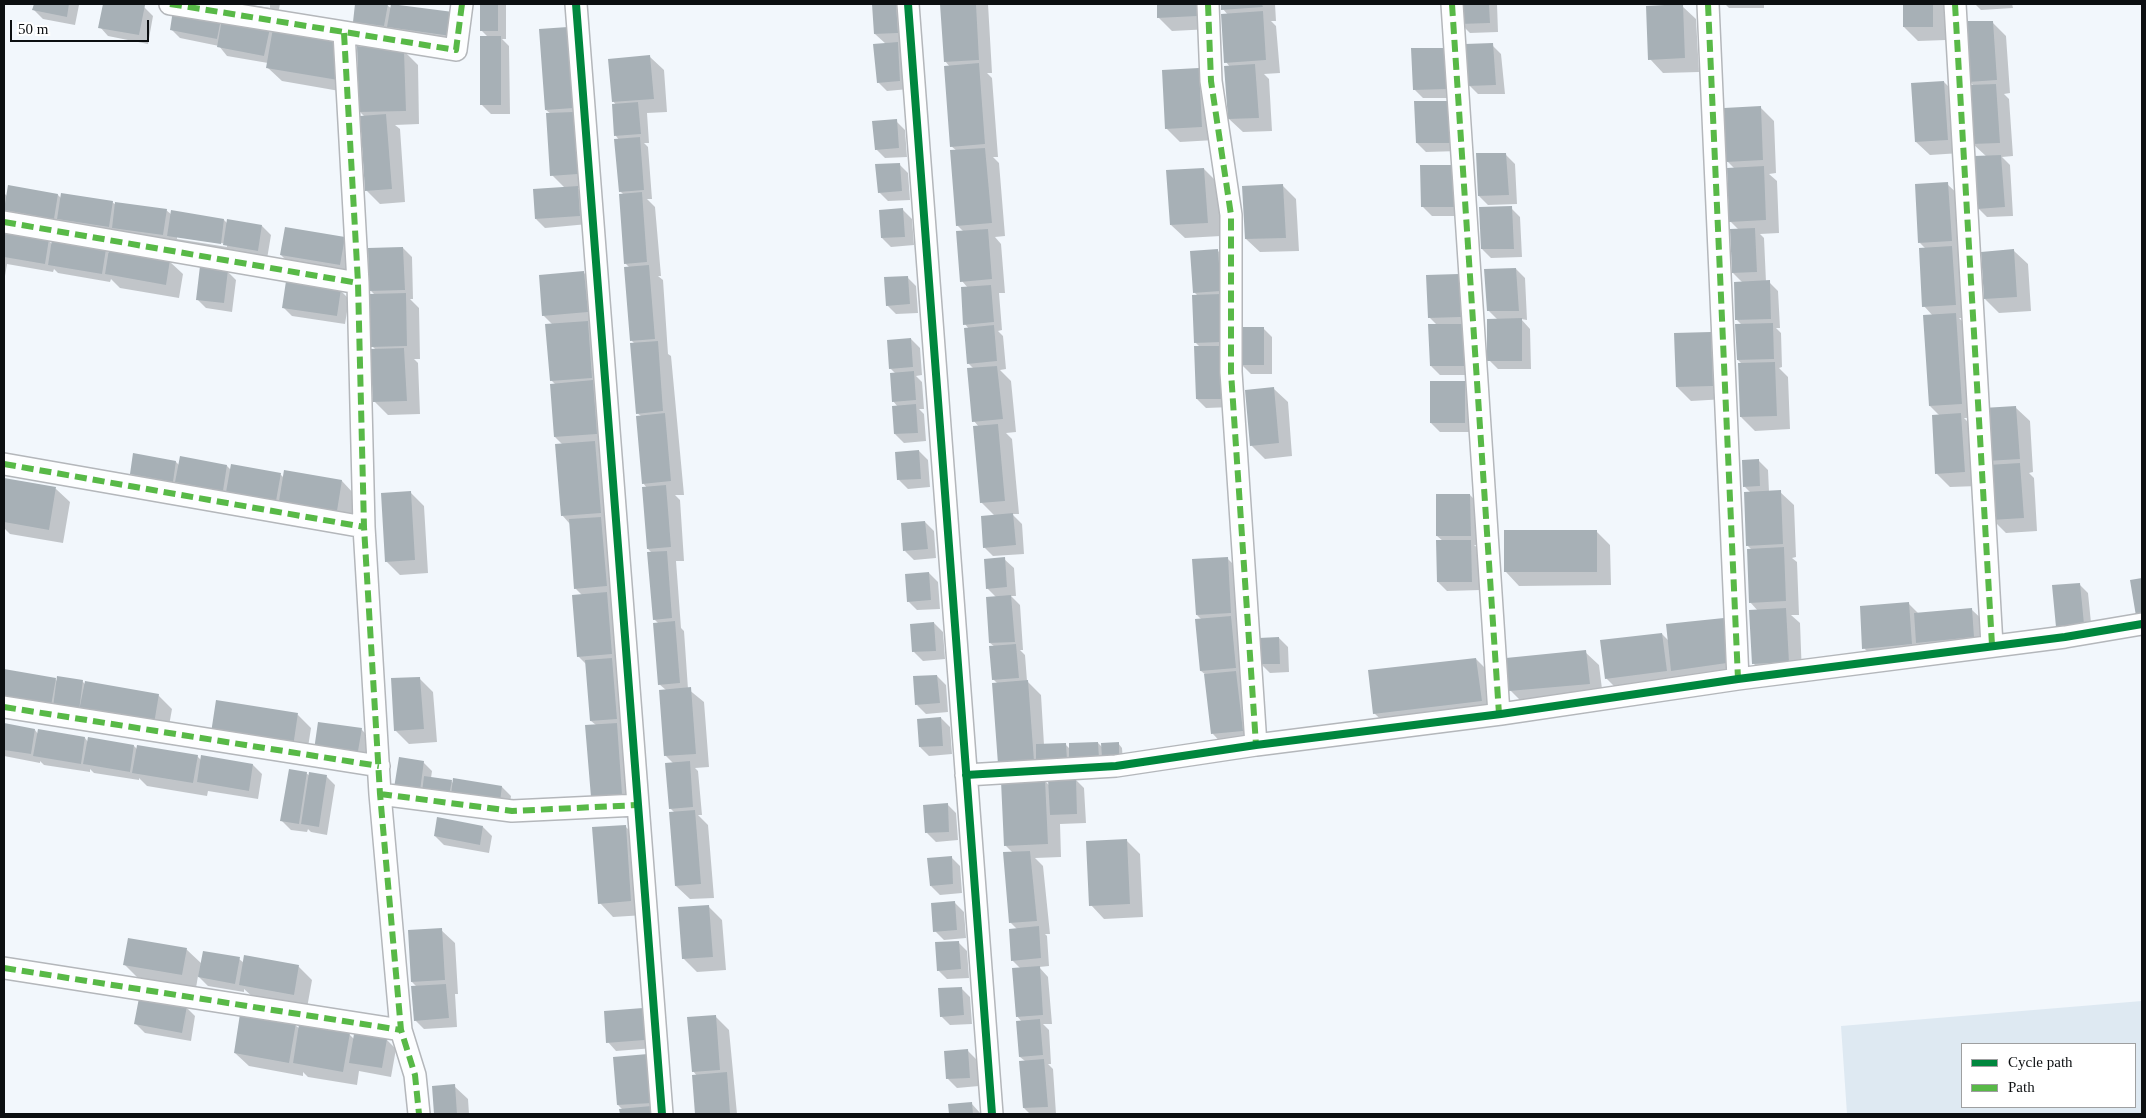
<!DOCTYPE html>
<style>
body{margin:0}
#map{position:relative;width:2146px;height:1118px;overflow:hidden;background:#f2f7fc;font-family:Georgia,serif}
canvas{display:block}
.frame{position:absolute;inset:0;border:5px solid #0c0f11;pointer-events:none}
.legend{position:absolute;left:1961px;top:1043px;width:175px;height:65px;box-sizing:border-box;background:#fff;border:1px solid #9e9fa0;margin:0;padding:6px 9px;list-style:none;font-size:15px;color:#0c0f11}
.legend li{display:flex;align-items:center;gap:10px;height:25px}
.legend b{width:25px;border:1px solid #9e9fa0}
.scale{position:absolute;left:10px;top:20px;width:139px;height:22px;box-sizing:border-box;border:2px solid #0c0f11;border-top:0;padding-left:6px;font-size:15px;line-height:18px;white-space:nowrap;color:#0c0f11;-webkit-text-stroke:4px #fff;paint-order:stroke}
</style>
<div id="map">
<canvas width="2146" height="1118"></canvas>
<div class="frame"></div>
<ul class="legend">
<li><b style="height:6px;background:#00873e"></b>Cycle path</li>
<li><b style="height:6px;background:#58b947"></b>Path</li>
</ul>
<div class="scale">50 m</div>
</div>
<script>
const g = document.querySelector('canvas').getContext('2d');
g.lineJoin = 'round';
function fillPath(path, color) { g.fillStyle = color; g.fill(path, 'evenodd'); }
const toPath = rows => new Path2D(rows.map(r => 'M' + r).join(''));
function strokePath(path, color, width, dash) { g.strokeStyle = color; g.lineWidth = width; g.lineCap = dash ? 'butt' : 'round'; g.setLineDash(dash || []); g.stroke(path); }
const built = toPath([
 [2142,1001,2142,1114,1847,1114,1841,1026],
 [1962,1044,2135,1044,2135,1107,1962,1107]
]);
const shadow = toPath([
 [35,4,77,4,79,5,75,25,43,19,34,10],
 [104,4,129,4,144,7,153,16,148,44,108,36,100,27],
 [197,4,246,4,270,8,270,5,261,4,280,4,277,19],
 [357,4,385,4,391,8,452,13,460,45,363,31,354,22],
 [481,4,506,4,506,39,502,39,509,46,510,114,491,114,482,105,488,37,481,30],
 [873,4,908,4,911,46,900,47,906,52,909,89,887,91,878,82,886,44,875,34],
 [941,4,988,4,992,73,987,73,992,78,998,157,993,157,999,163,1005,236,995,237,1001,244,1005,293,999,293,1002,330,998,331,1003,336,1006,369,1000,370,1011,381,1016,432,1006,433,1012,439,1019,514,1012,514,1022,524,1024,554,993,556,984,547,995,516,981,502,979,427,974,421,974,369,968,363,969,329,965,324,968,288,962,281,964,232,957,225,957,151,951,146,950,67,945,61],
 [1158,4,1210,4,1211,29,1172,31,1158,17],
 [1222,4,1275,4,1276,21,1271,21,1276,26,1280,73,1264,74,1269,79,1272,131,1243,132,1229,119,1230,67,1226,62,1228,15,1223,9],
 [1460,4,1497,4,1498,32,1470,33,1461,24],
 [1725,4,1764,4,1764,8,1729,8],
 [1904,4,1946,4,1946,40,1918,41,1904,27],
 [1975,4,2012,4,2013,8,1981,10],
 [1682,6,1696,19,1699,72,1663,73,1650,59],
 [174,11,269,29,273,33,337,40,351,93,282,81,268,68,268,63,227,56,219,46,180,38,171,29],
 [1992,22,2006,36,2010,93,2004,94,2009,99,2013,156,2002,157,2010,165,2013,216,1987,217,1978,208,1987,157,1973,144,1974,86,1969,81],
 [567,28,591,187,578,188,586,196,588,224,545,228,536,219,565,188,552,175,551,114,546,110],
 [1492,45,1501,54,1505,94,1478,94,1469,85],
 [1412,49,1457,98,1423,98,1414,89],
 [404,51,418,65,419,124,395,125,400,129,405,202,380,204,366,190,365,117,360,112],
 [650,57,664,70,667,112,647,113,649,143,644,143,648,147,652,199,647,199,655,207,661,276,658,276,663,280,668,354,671,356,684,495,675,495,680,500,684,561,676,561,681,628,684,631,688,689,704,702,709,767,695,768,698,771,702,815,698,815,708,825,714,898,690,899,676,886,675,813,670,808,673,763,665,755,666,690,659,684,658,623,654,619,652,553,648,549,647,488,643,483,641,416,637,413,635,344,632,341,630,268,625,263,624,195,620,191,619,140,616,136,616,105,613,101],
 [1199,69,1213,83,1215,140,1180,142,1166,128],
 [1944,82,1958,96,1961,153,1930,155,1916,142],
 [1415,102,1459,151,1426,152,1417,143],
 [1760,107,1774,121,1776,173,1769,174,1777,181,1779,233,1760,234,1764,238,1766,282,1769,282,1778,291,1780,328,1776,328,1781,333,1782,367,1779,368,1788,377,1790,429,1755,431,1741,417,1742,364,1738,360,1742,325,1737,320,1743,283,1733,273,1739,230,1730,221,1735,169,1727,161],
 [896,121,905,130,907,157,885,158,876,149],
 [1506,155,1515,164,1517,204,1488,205,1479,196],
 [899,164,908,173,910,200,888,201,879,192],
 [1421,167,1464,216,1432,216,1423,207],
 [1204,169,1218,183,1221,236,1185,238,1171,225],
 [1947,184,1961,197,1969,318,1959,318,1969,328,1975,418,1964,418,1974,428,1978,486,1950,487,1937,474,1940,416,1930,406,1933,316,1924,306,1925,248,1920,243],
 [1283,186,1296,199,1299,251,1260,252,1246,239],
 [4,193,7,196,58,195,61,198,112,202,116,205,166,210,172,215,224,220,228,224,262,226,271,235,267,259,233,253,230,250,229,253,177,245,173,240,172,243,4,217],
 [177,236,227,244,227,247,177,239],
 [1511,208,1520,217,1522,257,1491,258,1482,249],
 [903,210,912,219,914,245,891,247,882,238],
 [4,233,48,240,53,245,106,250,110,254,169,261,183,274,179,298,120,288,111,279,110,282,58,273,54,269,53,272,7,264,5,276,4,276],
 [344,238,358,252,354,278,295,269,281,255],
 [403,248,412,257,413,299,410,299,419,308,420,359,414,359,418,363,420,414,388,415,374,401,376,350,372,346,375,295,371,291],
 [1218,251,1227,260,1232,407,1206,408,1197,399,1200,347,1195,342,1198,296,1194,292],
 [2014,251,2028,264,2031,311,1999,313,1985,299],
 [1516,269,1525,278,1527,320,1521,319,1530,329,1531,369,1498,369,1489,360,1498,320,1488,310],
 [227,271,236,280,232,312,206,308,197,299],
 [584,273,598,286,636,807,592,796,596,725,591,721,587,665,578,656,582,595,575,588,570,524,562,515,562,444,555,437,555,384,551,380,553,325,543,315],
 [1458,276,1467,285,1473,375,1440,375,1431,366,1437,325,1429,317],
 [907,277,916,286,918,313,896,314,887,305],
 [340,290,349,299,345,324,292,316,283,307],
 [1263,328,1272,337,1272,374,1251,374,1242,365],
 [1710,333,1724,347,1726,399,1691,401,1677,387],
 [911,339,920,348,922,375,916,376,922,382,924,409,919,409,924,414,926,441,904,443,895,434,898,407,893,401,896,374,890,368],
 [1464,382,1473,391,1474,432,1440,432,1431,423],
 [1274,389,1288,402,1292,456,1265,459,1251,445],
 [2016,408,2030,421,2033,472,2029,473,2034,478,2037,531,2006,533,1992,519,1988,461],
 [919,451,928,460,930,487,908,489,899,480],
 [134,455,176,462,180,466,227,466,231,470,280,474,284,478,342,481,355,495,350,524,140,483,131,474],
 [1759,461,1768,470,1769,492,1780,492,1794,505,1796,557,1792,558,1797,562,1799,615,1791,615,1800,623,1802,676,1767,677,1753,663,1758,611,1750,602,1752,550,1747,545,1751,493,1745,487],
 [4,480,56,489,70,502,63,543,10,534,4,528],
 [410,492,424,506,428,573,400,575,386,561],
 [1470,495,1479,504,1480,545,1474,545,1480,550,1480,590,1447,591,1438,582,1443,541,1437,536],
 [925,522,934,531,936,558,914,560,905,551],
 [1596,531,1610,545,1611,585,1519,586,1506,572],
 [1227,558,1241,572,1256,744,1226,748,1213,734,1206,675,1201,671,1197,620,1202,620,1197,615],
 [1004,559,1014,568,1016,596,1011,596,1020,605,1023,650,1020,650,1025,655,1027,681,1041,695,1044,745,1065,744,1070,749,1098,743,1103,748,1118,743,1122,748,1123,761,1013,777,998,684,993,679,995,647,990,643,996,597,987,588],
 [929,573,938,582,940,609,917,610,908,601],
 [2079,584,2088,593,2092,633,2066,635,2057,626],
 [1908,603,1919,614,1972,610,1986,623,1987,650,1877,662,1864,648],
 [1723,619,1737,633,1741,677,1620,692,1606,678,1662,634,1669,641],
 [934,623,943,632,945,659,923,661,914,652],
 [1279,638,1288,647,1289,672,1270,673,1261,664],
 [1585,652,1599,665,1603,697,1524,704,1510,690],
 [1476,659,1494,677,1499,719,1393,731,1374,713],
 [4,670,55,679,58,682,82,681,85,684,158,695,172,709,167,737,4,709],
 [937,676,946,685,948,712,926,714,917,705],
 [419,678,433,692,437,742,409,744,395,730],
 [298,715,311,728,306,760,226,746],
 [941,718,950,727,952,754,929,756,920,747],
 [4,725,35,730,38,734,85,738,88,742,134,746,138,750,197,756,201,760,253,765,262,774,258,799,208,791,207,796,147,786,139,778,139,780,94,773,90,769,90,772,44,765,40,761,40,763,4,756],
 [361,729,370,738,366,765,324,759],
 [423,762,432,771,431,778,451,781,454,784,502,787,511,796,509,811,396,787],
 [306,773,310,776,326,776,335,785,327,835,311,832,308,829,307,832,291,830,282,821],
 [1075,779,1084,788,1086,823,1060,824,1061,857,1035,858,1043,866,1050,934,1045,934,1047,936,1049,966,1039,967,1048,977,1052,1024,1043,1024,1049,1030,1051,1064,1048,1064,1053,1069,1056,1114,1024,1114,1030,1114,1024,1108,1025,1061,1020,1057,1022,1022,1017,1016,1021,969,1012,960,1017,929,1010,922,1013,853,1005,845,1045,781,1050,786],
 [947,804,956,813,958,840,936,842,927,833],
 [625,826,639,840,645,915,613,917,600,903],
 [483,827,492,836,489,853,444,845,435,836],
 [1126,840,1140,854,1143,917,1104,919,1091,905],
 [951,857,960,866,962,893,940,895,931,886],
 [955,903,964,912,966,938,944,940,935,931],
 [708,906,722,920,726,970,697,972,683,958],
 [441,930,455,943,458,994,455,994,457,1027,424,1029,415,1020,417,987,412,982],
 [958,942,967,951,969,978,947,979,938,970],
 [186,949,202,964,239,959,244,963,298,966,312,980,307,1008,254,998,244,989,244,992,208,986,198,976,196,988,138,978,125,965],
 [961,988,970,997,972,1024,950,1025,941,1016],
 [186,1007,195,1016,191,1041,145,1033,136,1024],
 [642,1010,651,1019,654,1048,616,1051,608,1042],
 [715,1016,729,1030,737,1114,696,1114,693,1076,697,1076,693,1071],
 [295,1025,300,1029,349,1034,354,1039,387,1040,396,1049,391,1077,359,1071,357,1085,308,1077,303,1072,303,1076,249,1066,235,1053],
 [968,1051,977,1060,979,1086,957,1088,948,1079],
 [614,1058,665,1114,621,1114,621,1110,623,1110,618,1105],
 [454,1086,468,1099,469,1114,435,1114,433,1087],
 [971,1103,981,1114,950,1114,949,1105]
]);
const building = toPath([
 [34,4,69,4,67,17,32,10],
 [103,4,145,5,139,35,98,28],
 [355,4,388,4,384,26,353,22],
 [391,4,453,12,451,36,387,27],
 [480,4,498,4,498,31,480,31],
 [872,4,896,4,898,33,874,34],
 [940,4,976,4,979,60,944,62],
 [1157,4,1197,4,1198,16,1157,18],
 [1221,4,1262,4,1263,7,1221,10],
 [1459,4,1489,4,1490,23,1460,24],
 [1683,4,1685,58,1648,60,1646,6],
 [1903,4,1933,4,1933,27,1903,27],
 [173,10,221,19,217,39,170,30],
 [1263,11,1266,60,1224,63,1221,14],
 [222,19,270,28,264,56,217,47],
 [1964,21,1993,21,1997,80,1968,82],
 [568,27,574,108,545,110,539,29],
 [273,28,337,39,338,80,266,68],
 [480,36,501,36,501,105,480,105],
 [898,42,900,81,877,83,873,44],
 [1493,43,1496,85,1468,86,1465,44],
 [357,46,404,50,406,111,359,112],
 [1411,48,1446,48,1448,89,1413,90],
 [650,55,654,99,612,102,608,59],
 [979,63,985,144,950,147,944,66],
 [1255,64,1259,118,1228,119,1224,66],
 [1199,68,1202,127,1165,129,1162,70],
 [1944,81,1948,140,1915,142,1911,83],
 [1996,84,2000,143,1972,144,1968,85],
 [1414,101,1448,101,1451,143,1416,143],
 [638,102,641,134,614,136,612,104],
 [1761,106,1763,160,1726,162,1724,108],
 [573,112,578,174,550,176,546,113],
 [386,114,392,189,365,191,360,116],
 [897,119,899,148,875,150,872,121],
 [640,137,644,190,619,192,614,139],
 [985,148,992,223,956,226,950,150],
 [1476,153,1506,153,1509,195,1478,196],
 [2001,155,2005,207,1977,209,1974,156],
 [900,163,902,191,878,193,875,164],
 [1420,165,1453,165,1455,207,1421,207],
 [1764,166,1766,220,1729,222,1727,168],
 [1204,168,1208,223,1170,225,1166,170],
 [1948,182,1952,241,1918,243,1915,184],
 [1283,184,1286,238,1245,239,1242,186],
 [8,185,58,194,54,219,4,210],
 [578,186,580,216,535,219,533,189],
 [642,192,647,262,624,264,619,194],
 [61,193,113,201,109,227,57,219],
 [115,202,167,209,163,235,112,228],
 [1512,206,1514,249,1481,249,1479,207],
 [903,208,905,237,881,238,879,210],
 [171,210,224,219,221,244,167,236],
 [227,219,262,225,258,251,223,245],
 [285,227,345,237,340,265,280,255],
 [1755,228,1757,272,1732,273,1730,229],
 [988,229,992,279,960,282,956,231],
 [4,232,49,239,45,264,4,257],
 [52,239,106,249,102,274,48,265],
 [1952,246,1956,305,1922,307,1919,248],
 [403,247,405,290,369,291,368,248],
 [109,249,170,260,166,285,105,274],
 [1218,249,1221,291,1193,293,1190,251],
 [2014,249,2017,297,1984,299,1981,252],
 [649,265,655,339,630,341,624,267],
 [200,266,228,270,224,303,196,300],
 [1516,268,1519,311,1487,311,1484,269],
 [584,271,588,312,542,316,539,275],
 [1459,274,1461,317,1428,318,1426,275],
 [908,276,910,304,886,306,884,277],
 [1770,280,1771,319,1735,320,1734,282],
 [286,281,341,289,337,316,282,308],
 [991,285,994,322,963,325,961,287],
 [406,293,407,346,371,347,369,294],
 [1221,294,1222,342,1194,343,1192,295],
 [1956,313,1962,404,1929,406,1923,315],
 [1522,318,1522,361,1487,361,1487,319],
 [588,321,592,378,550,381,545,324],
 [1773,323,1774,359,1737,360,1735,324],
 [1428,324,1462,324,1465,366,1430,366],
 [994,325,997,361,967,364,964,328],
 [1241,327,1264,327,1264,365,1241,365],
 [1711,332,1713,386,1676,387,1674,333],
 [911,338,913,367,889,369,887,340],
 [658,341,663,411,636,414,630,343],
 [1194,346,1222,346,1223,399,1196,399],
 [404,348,407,401,373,402,370,349],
 [1775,362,1777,416,1740,417,1738,363],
 [997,366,1003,419,972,422,967,368],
 [914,371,916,400,892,402,890,373],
 [593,380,597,434,554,437,550,384],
 [1430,381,1465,381,1465,423,1430,423],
 [1274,387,1279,443,1250,446,1245,390],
 [916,404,918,433,894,434,892,406],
 [2016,406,2020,459,1987,461,1983,408],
 [665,413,671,481,642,484,636,416],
 [1961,413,1965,472,1935,474,1932,415],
 [998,424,1005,501,980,503,973,426],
 [595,441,601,513,561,516,555,444],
 [919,450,921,479,897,480,895,452],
 [133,453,176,461,173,482,130,474],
 [180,456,227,465,223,491,175,482],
 [1759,459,1760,486,1743,487,1742,460],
 [2020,463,2024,518,1991,520,1987,465],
 [231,464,281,473,276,501,226,492],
 [284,470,342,480,337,511,279,501],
 [4,478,56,487,49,530,4,522],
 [666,485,671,547,647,549,642,487],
 [1781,490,1783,544,1746,546,1744,492],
 [411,491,415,560,385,562,381,493],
 [1436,494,1470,494,1471,536,1436,536],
 [1013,513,1016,545,983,548,981,516],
 [601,517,607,586,574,589,569,519],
 [925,521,928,549,903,551,901,523],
 [1504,530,1597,530,1597,572,1504,572],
 [1436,540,1471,540,1472,582,1437,582],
 [1784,547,1786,601,1749,603,1747,549],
 [667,551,672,618,653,620,647,552],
 [1005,557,1007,587,986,589,984,559],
 [1228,557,1231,613,1196,615,1192,559],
 [929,572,931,600,907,602,905,574],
 [2142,578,2142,615,2136,616,2130,580],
 [2080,583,2084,624,2056,627,2052,585],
 [607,592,612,654,577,657,572,595],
 [1011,595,1015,642,989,643,986,597],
 [1909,602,1912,644,1862,649,1860,606],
 [1786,608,1789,662,1752,664,1749,610],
 [1972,608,1974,637,1916,643,1914,613],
 [1231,616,1236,668,1200,671,1195,619],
 [1724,618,1727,663,1671,671,1666,624],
 [675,621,680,683,658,685,653,623],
 [934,622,936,651,912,652,910,624],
 [1662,633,1667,671,1605,679,1600,640],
 [1279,637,1280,664,1260,664,1259,638],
 [1016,644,1019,678,992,680,989,646],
 [1586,650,1590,684,1509,691,1506,658],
 [612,658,617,719,590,721,585,660],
 [1476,658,1482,701,1373,714,1368,670],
 [4,669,56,678,51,706,4,698],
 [1236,671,1243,731,1211,734,1204,674],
 [937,675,940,703,915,705,913,676],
 [57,676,83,680,79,711,53,707],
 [420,677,424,729,394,731,391,678],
 [1028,680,1034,761,998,764,992,683],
 [85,681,159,694,154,724,79,711],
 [691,687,696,754,664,756,659,690],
 [216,700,298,713,293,747,211,733],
 [941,717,943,746,919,747,917,719],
 [318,722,362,728,357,757,314,750],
 [4,723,35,729,31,754,4,750],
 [617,723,622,794,591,797,585,725],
 [38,729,85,737,81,764,33,756],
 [88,737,134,745,130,772,83,764],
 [1098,742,1099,758,1069,759,1069,743],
 [1119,742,1119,757,1102,758,1101,743],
 [1066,743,1067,760,1036,761,1036,744],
 [137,745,198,755,193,783,132,773],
 [201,755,253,764,249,791,197,782],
 [399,757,424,761,420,791,394,788],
 [690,761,693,807,669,809,665,763],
 [289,769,307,772,299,824,280,821],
 [309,772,327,775,319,827,301,824],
 [424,776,452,780,449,796,422,792],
 [453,778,502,786,500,802,451,795],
 [1076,778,1077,814,1050,815,1048,779],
 [1045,779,1048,844,1004,846,1001,781],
 [948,803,949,832,925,833,923,805],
 [695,810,701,884,675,886,669,812],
 [437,817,483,826,480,845,434,836],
 [626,825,631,901,598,904,592,827],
 [1127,839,1130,904,1089,906,1086,841],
 [1030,851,1037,921,1009,923,1003,852],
 [952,856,953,884,930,886,927,858],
 [955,901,957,930,933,932,931,903],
 [709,905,713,957,682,959,678,907],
 [1039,926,1041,958,1011,961,1009,929],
 [442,928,445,980,411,982,408,930],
 [128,938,187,948,182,975,123,965],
 [959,941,961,969,937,971,935,942],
 [203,951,240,957,235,984,198,977],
 [244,955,299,965,294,995,239,985],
 [1040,966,1043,1015,1016,1017,1012,968],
 [446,984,449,1018,414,1021,411,986],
 [962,987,964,1015,940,1017,938,988],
 [139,998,187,1006,182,1033,134,1024],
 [643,1008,645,1040,606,1043,604,1011],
 [240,1014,296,1023,289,1063,234,1053],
 [716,1015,720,1070,692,1072,687,1017],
 [1040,1019,1043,1055,1019,1057,1016,1021],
 [299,1024,350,1033,343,1072,293,1063],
 [354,1034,387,1039,382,1068,349,1063],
 [968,1049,970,1078,946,1079,944,1051],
 [648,1054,652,1103,617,1105,613,1057],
 [1044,1059,1048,1107,1023,1108,1019,1061],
 [727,1072,730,1113,695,1114,692,1075],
 [455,1084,457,1114,434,1114,432,1086],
 [972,1102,973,1114,949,1114,948,1104],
 [651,1106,652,1114,620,1114,619,1109]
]);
const minor = toPath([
 [170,4,456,50,462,4],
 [576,4,662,1114],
 [908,4,992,1114],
 [1208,4,1211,81,1231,215,1231,372,1256,745],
 [1452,4,1499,714],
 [1708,4,1738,679],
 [1955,4,1992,645],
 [344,33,358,283,364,527,380,794,401,1030,415,1075,419,1114],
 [4,222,358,283],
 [4,464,364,527],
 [4,707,379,766],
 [966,775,1116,766,1256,745,1501,714,1738,679,2065,637,2142,624],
 [380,794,512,811,638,805],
 [4,968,401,1030]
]);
const quiet = toPath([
 [170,4,456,50,462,4],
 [1208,4,1211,81,1231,215,1231,372,1256,745],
 [1452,4,1499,714],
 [1708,4,1738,679],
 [1955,4,1992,645],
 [344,33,358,283,364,527,380,794,401,1030,415,1075,419,1114],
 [4,222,358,283],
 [4,464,364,527],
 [4,707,379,766],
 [380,794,512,811,638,805],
 [4,968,401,1030]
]);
const cycleway = toPath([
 [576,4,662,1114],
 [908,4,992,1114],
 [966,775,1116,766,1256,745,1501,714,1738,679,2065,637,2142,624]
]);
fillPath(built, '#dee9f2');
fillPath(shadow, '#0003');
fillPath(building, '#a7b0b6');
strokePath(minor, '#b4b7bb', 24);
strokePath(minor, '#fdfeff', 21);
strokePath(quiet, '#58b947', 6, [12, 6]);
strokePath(cycleway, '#00873e', 8);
</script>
